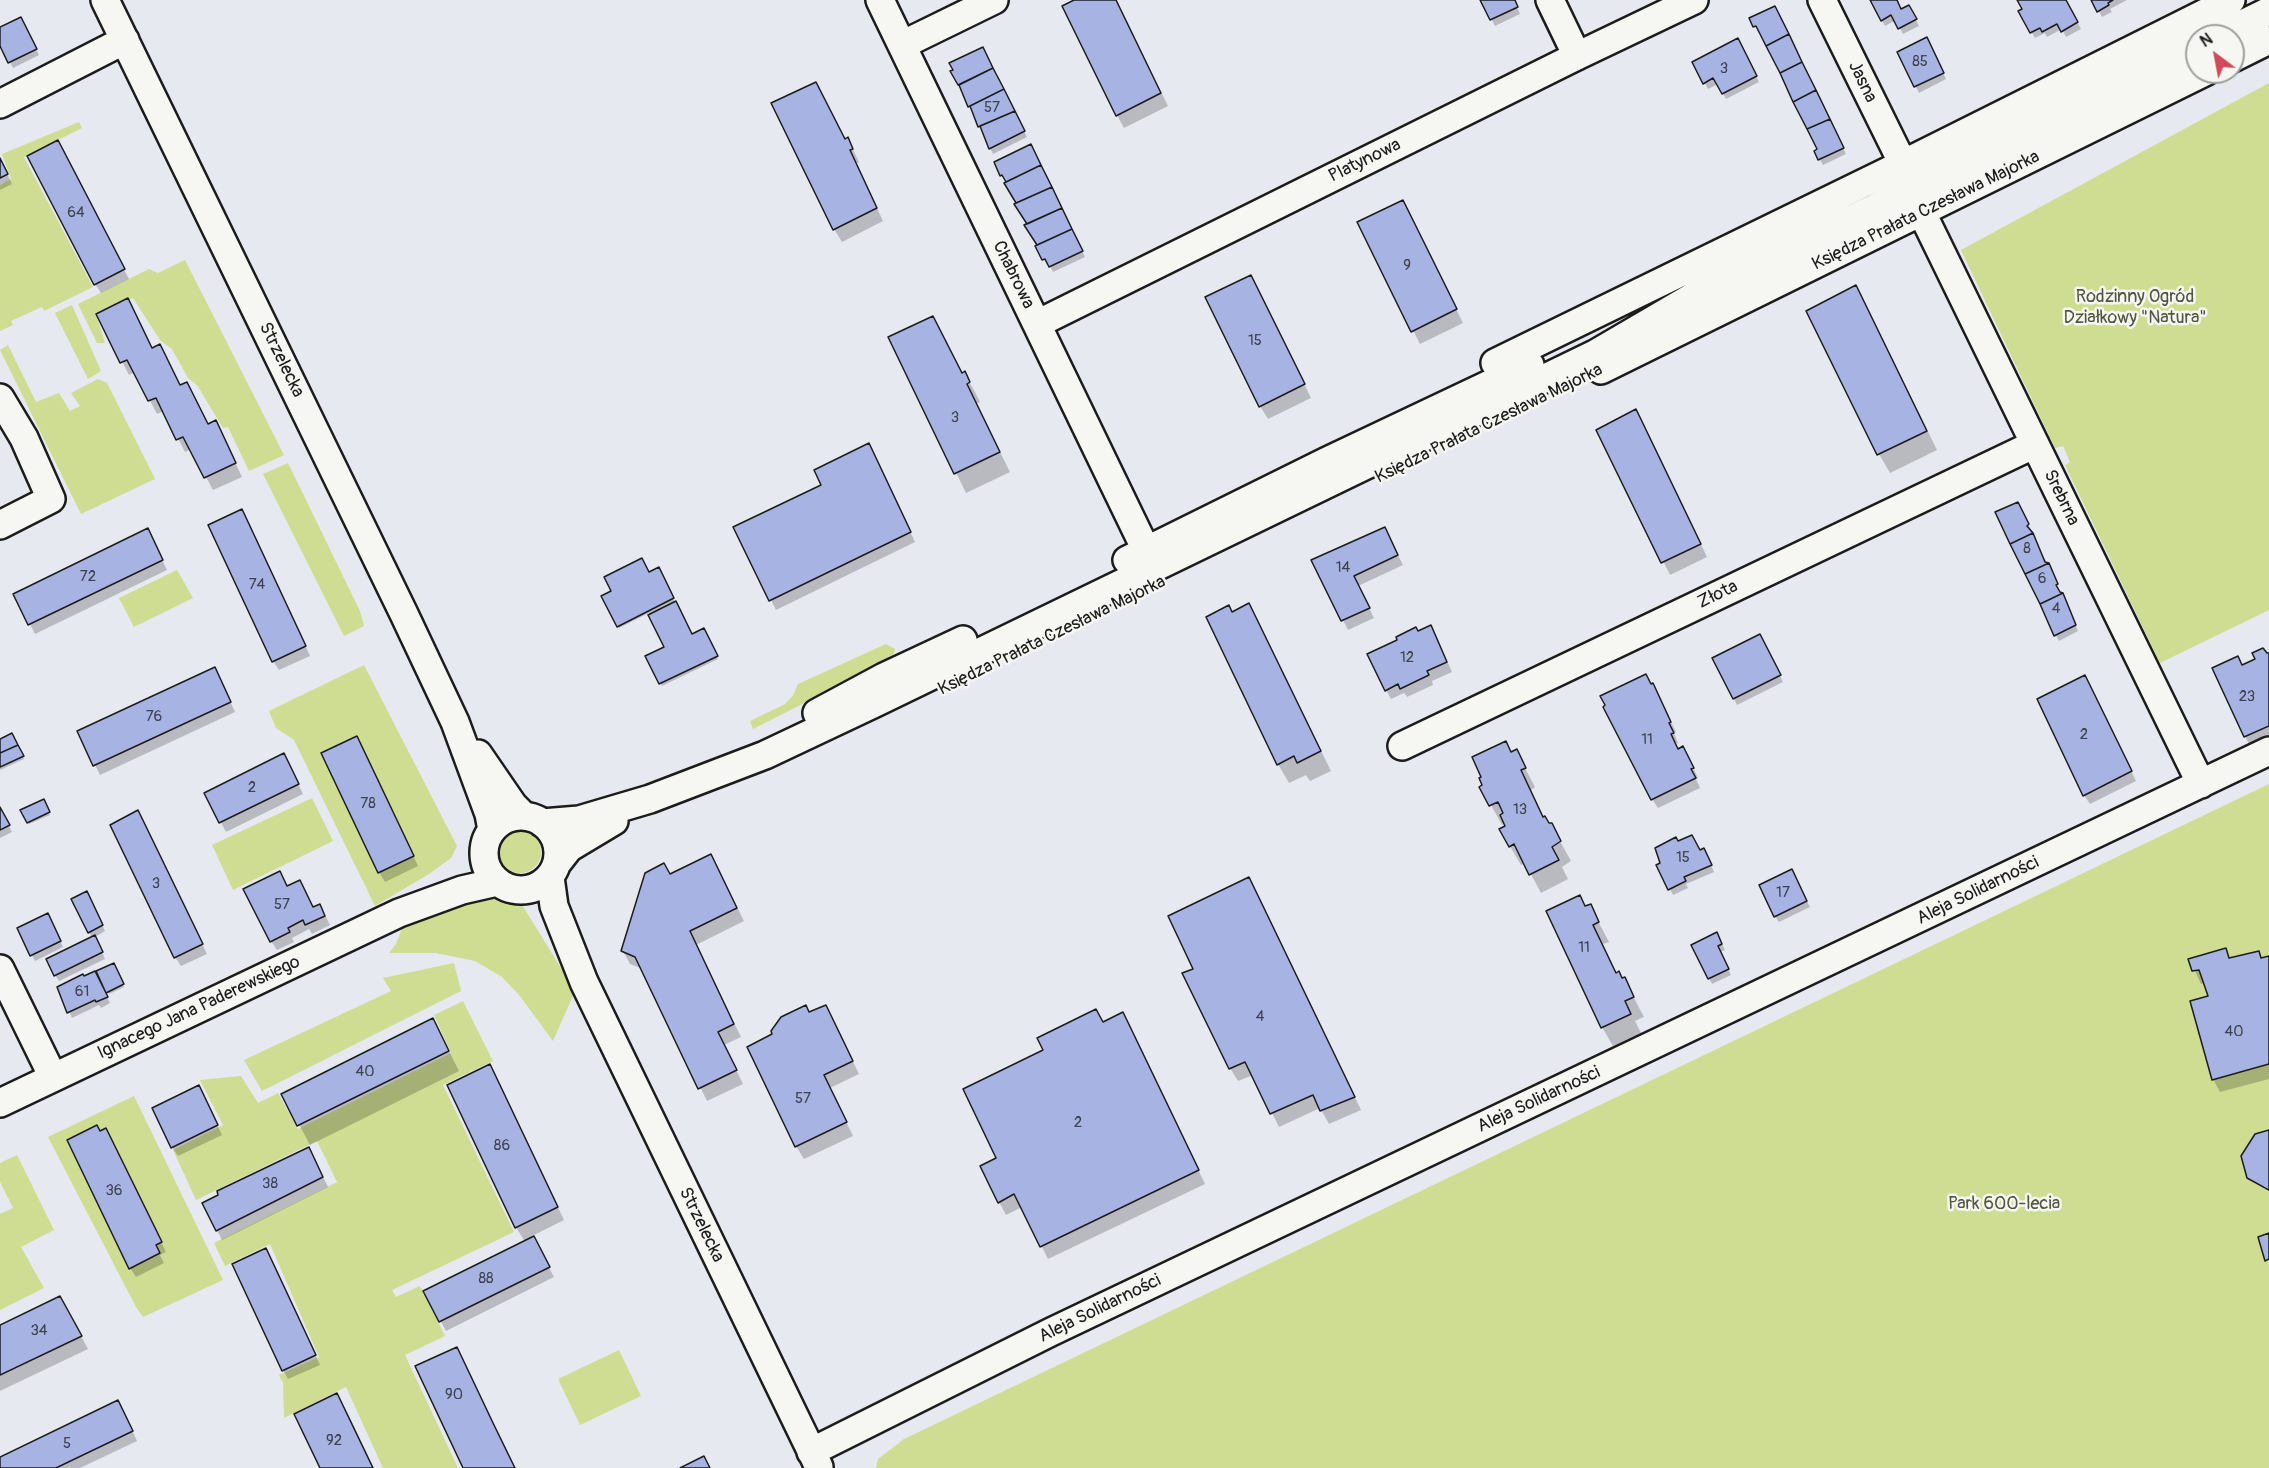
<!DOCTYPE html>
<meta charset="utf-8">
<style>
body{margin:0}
#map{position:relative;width:2269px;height:1468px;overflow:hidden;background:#e6e9ef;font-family:Pangolin,sans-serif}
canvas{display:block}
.north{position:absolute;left:2185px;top:24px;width:60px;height:60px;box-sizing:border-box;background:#f6f6f2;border:2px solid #9f9f9c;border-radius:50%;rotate:328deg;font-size:16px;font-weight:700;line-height:24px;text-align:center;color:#1c1c1c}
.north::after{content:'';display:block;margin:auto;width:21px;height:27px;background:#d1495b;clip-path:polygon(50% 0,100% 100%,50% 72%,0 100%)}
</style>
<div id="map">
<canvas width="2269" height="1468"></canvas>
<div class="north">N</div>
</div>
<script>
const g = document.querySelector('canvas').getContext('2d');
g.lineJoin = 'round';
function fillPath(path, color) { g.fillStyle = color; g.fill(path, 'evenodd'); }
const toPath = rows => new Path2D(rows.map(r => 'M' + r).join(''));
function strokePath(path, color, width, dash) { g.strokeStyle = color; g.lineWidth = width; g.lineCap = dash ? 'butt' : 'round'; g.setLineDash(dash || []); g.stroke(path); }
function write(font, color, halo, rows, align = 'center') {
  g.font = font + ' Pangolin,sans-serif'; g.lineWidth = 5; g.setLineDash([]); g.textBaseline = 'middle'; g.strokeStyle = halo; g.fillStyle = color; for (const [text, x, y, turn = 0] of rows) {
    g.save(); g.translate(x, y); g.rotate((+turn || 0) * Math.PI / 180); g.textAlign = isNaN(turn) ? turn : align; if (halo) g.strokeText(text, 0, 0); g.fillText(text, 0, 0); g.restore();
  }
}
const green = toPath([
 [2269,83,2269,610,2160,663,2065,465,2070,462,2063,446,2055,448,1961,250],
 [79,122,82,128,24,157,93,287,44,311,42,307,11,321,13,325,0,331,0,185,11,179,2,154],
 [185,260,284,455,249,471,228,427,223,428,197,385,188,378,172,349,160,340,133,298,96,314,105,343,97,343,78,304,149,269,158,273],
 [72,305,101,371,88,379,55,313],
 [8,345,36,402,59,393,70,411,80,406,71,393,98,379,107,383,155,479,81,514,0,350],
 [288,463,360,611,364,626,344,636,263,474],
 [177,570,193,598,134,627,119,598],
 [886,644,895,649,893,658,753,729,750,721,785,704,793,696,798,684],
 [364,665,457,846,451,858,429,874,375,906,294,740,276,728,269,711],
 [2269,784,2269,1468,876,1468,878,1459,904,1439],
 [312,798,333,841,233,890,212,845],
 '499 852a21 21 0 1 1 42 0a21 21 0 1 1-42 0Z',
 [479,892,500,893,521,903,575,991,553,1041,520,996,502,977,475,961,436,953,389,953,396,944,402,928],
 [454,963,461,991,262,1091,244,1060,391,991,383,978],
 [463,1001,493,1061,443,1085,514,1232,392,1290,396,1297,420,1286,445,1336,405,1355,458,1468,383,1468,346,1387,284,1418,283,1383,279,1375,319,1357,270,1244,225,1266,214,1243,337,1182,317,1141,196,1200,173,1150,223,1125,200,1080,241,1076,258,1103,278,1093,298,1129,451,1053,434,1015],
 [134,1096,223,1280,143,1317,136,1307,48,1137],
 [17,1155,54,1230,21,1247,44,1288,0,1310,0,1214,13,1208,0,1182,0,1163],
 [619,1350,641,1396,580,1425,558,1379]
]);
const shadow = toPath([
 [1078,0,1116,0,1168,106,1124,128,1117,115],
 [1482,0,1514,0,1520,14,1495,26],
 [1871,0,1895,0,1901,11,1909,7,1919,26,1903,34,1896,20,1885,26],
 [2019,0,2065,0,2081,29,2066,37,2062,29,2047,37,2045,33,2035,38,2020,12,2024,10],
 [2093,0,2127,0,2110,9,2112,12,2102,17],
 [1777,14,1846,154,1823,165,1815,151,1819,150,1760,31,1758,32,1751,19],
 [24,25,39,55,13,68,0,43,0,29],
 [1930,45,1946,79,1919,93,1899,52],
 [1741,46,1759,82,1726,99,1718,84,1708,89,1694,62],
 [986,54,1027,137,993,154,986,140,988,138,952,71],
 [848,139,859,162,856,164,883,221,842,242,834,229,845,141],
 [62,152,129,279,101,293,95,284],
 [1033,152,1085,257,1053,272,1049,264,1047,265,1037,247,1039,246,1006,184,1008,183,1001,175],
 [0,159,12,184,0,190],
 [1403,202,1463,323,1420,344,1359,223],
 [1258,289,1311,398,1268,419,1260,406],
 [1866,306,1937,450,1890,473,1879,454],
 [98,314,152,349,208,425,222,435,242,477,213,490,191,449,185,452,164,411,157,414,135,372,129,375],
 [933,317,962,374,964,373,975,392,980,402,976,404,1010,472,966,493,890,338],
 [1643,424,1707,557,1670,575,1598,430],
 [874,455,915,542,776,610,735,528,823,486],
 [2021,510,2031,531,2029,532,2046,561,2043,563,2051,571,2078,631,2059,641,2056,635],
 [242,511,310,656,279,670,273,661],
 [1389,538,1403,565,1358,586,1374,618,1348,630,1313,561],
 [152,539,167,570,35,634,15,594],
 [659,569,694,641,703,630,718,659,662,686,647,657,666,648,649,613,619,628,603,597],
 [1249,605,1331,771,1310,781,1306,775,1289,783,1278,764,1232,614],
 [1417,633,1436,636,1452,672,1432,681,1433,685,1407,697,1404,693,1391,699,1386,690],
 [1763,642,1783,682,1737,705,1714,659],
 [2269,654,2269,737,2250,746,2245,736,2242,667],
 [220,679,235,712,100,775,79,732],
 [1651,686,1658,695,1676,732,1674,733,1678,743,1675,744,1678,751,1688,757,1698,778,1696,779,1700,788,1658,808,1652,799],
 [2090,686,2136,781,2090,804,2084,795],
 [12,735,24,759,0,770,0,741],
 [362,747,418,866,385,882,379,872],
 [1516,751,1535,787,1531,790,1544,818,1549,825,1551,825,1571,861,1562,867,1568,879,1541,893,1525,863,1521,865,1510,846,1505,823,1502,825,1481,787,1512,753],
 [289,765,303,794,226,832,206,794],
 [43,801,50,815,29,824,22,811],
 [0,809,12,832,0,838],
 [143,822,207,954,181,966,175,957],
 [1678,843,1707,856,1714,872,1686,884,1688,888,1673,895,1670,889],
 [718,869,744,921,696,945,741,1037,724,1045,743,1084,707,1101,643,969,630,964,623,951,670,876],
 [1795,877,1810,907,1779,922,1775,916],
 [287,888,325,915,330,925,312,934,309,929,292,938,294,942,277,950,271,941],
 [1256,892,1361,1110,1329,1124,1320,1108,1279,1127,1253,1075,1238,1081,1230,1068,1195,969],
 [90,899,105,931,95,937,105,959,59,981,55,975,92,938,73,900],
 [1590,906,1609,942,1603,944,1617,974,1622,980,1624,979,1644,1017,1635,1021,1641,1033,1613,1046,1602,1027,1585,908],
 [51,921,63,947,35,961,32,955],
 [1717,934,1725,950,1720,952,1731,975,1712,984,1709,978],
 [2225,950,2230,959,2258,952,2262,959,2269,957,2269,1079,2220,1092,2213,1079,2209,997,2205,983,2201,984,2190,960],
 [113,965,124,987,109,994,98,972],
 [98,979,110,1003,101,1008,99,1005,72,1018,59,987],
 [809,1014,832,1019,859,1074,830,1088,853,1136,804,1159,796,1146],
 [1103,1023,1130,1027,1205,1184,1048,1259,1022,1207,1006,1215,999,1202,998,1158],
 [443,1039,459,1071,310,1145,283,1094],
 [497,1079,564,1220,532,1236,554,1277,446,1331,425,1292,525,1242,516,1227],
 [203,1096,222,1135,178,1156,172,1147],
 [100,1133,111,1140,166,1252,160,1255,164,1263,136,1277,130,1268],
 [314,1158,328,1187,222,1240,204,1204],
 [271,1259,320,1365,288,1379,283,1370],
 [67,1310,88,1349,0,1391,0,1327],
 [456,1349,467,1368,515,1468,465,1468],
 [337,1395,348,1414,374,1468,322,1468],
 [123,1411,137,1441,80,1468,0,1468,0,1458]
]);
const building = toPath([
 [1074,0,1116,0,1161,93,1116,116,1062,6,1074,0],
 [1480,0,1515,0,1518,7,1490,20,1480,0],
 [1870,0,1897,0,1901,9,1909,5,1917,19,1898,29,1891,15,1881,21,1870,0],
 [2017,0,2066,0,2078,22,2061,32,2057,24,2042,32,2040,28,2030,33,2018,11,2022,9,2017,0],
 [2091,0,2113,0,2108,3,2109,5,2097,12,2091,0],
 [1775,6,1789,34,1766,46,1756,26,1753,27,1749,18,1775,6],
 [21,17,37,49,8,63,0,46,0,27,21,17],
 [1789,34,1802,62,1780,73,1766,46,1789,34],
 [1927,37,1944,73,1914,87,1897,52,1927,37],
 [1738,38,1757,76,1722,94,1713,78,1703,84,1692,62,1738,38],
 [983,47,993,68,958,85,950,71,953,70,949,63,983,47],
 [1802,62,1816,90,1793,102,1780,73,1802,62],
 [993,68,1004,89,968,107,959,85,993,68],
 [816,82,845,139,848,137,853,149,850,150,877,208,833,230,771,103,816,82],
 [1004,89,1015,111,978,127,970,106,1004,89],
 [1816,90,1830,119,1807,129,1793,102,1816,90],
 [1015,111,1025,131,989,149,980,126,1015,111],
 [1830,119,1844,148,1818,160,1814,151,1817,149,1807,129,1830,119],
 [58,140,125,269,94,285,27,156,58,140],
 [1031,144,1041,165,1006,182,1002,175,1000,176,994,162,1031,144],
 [0,158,8,174,0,178,0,158],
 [1041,165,1052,187,1016,203,1004,183,1041,165],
 [1052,187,1062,208,1027,224,1014,204,1052,187],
 [1403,200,1457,309,1411,332,1357,222,1403,200],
 [1062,208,1072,229,1037,245,1024,225,1062,208],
 [1072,229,1083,251,1049,267,1045,259,1042,260,1035,246,1072,229],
 [1251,275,1305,384,1259,407,1205,297,1251,275],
 [1856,285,1927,431,1877,455,1806,311,1856,285],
 [128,298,152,348,160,344,180,385,187,382,208,424,216,420,236,463,204,478,183,437,176,440,156,398,148,401,127,360,120,363,96,314,128,298],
 [933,316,962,373,965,371,970,382,967,384,1000,452,954,474,888,337,933,316],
 [1636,409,1701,544,1661,563,1596,430,1636,409],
 [869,443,911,532,769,601,733,527,821,485,814,470,869,443],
 [2018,502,2029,524,2027,526,2033,533,2010,544,1995,512,2018,502],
 [242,509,306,646,272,662,208,525,242,509],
 [1385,527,1398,555,1354,576,1370,608,1341,621,1311,560,1385,527],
 [148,528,163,560,28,625,13,594,148,528],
 [2033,533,2045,562,2049,563,2025,574,2010,544,2033,533],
 [642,558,649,572,659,567,674,598,617,627,601,596,611,591,604,577,642,558],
 [2049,563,2058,584,2056,585,2060,592,2063,593,2040,604,2025,574,2049,563],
 [2063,593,2076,625,2054,636,2040,604,2063,593],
 [676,601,692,634,704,628,718,656,659,684,645,656,664,647,648,615,676,601],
 [1249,603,1321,751,1297,763,1294,756,1277,765,1206,617,1229,605,1232,612,1249,603],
 [1431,625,1447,662,1427,671,1429,675,1400,689,1398,684,1385,691,1367,654,1397,640,1396,637,1416,627,1418,631,1431,625],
 [1760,634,1781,675,1733,699,1712,658,1760,634],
 [2263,648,2267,653,2269,653,2269,726,2244,737,2212,668,2238,656,2242,665,2255,659,2252,653,2263,648],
 [215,667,231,702,93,766,77,731,215,667],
 [1646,674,1651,684,1653,683,1671,722,1669,723,1674,733,1671,734,1678,749,1683,746,1694,768,1691,769,1696,778,1651,800,1603,707,1605,705,1600,696,1646,674],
 [2085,675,2132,771,2083,796,2037,699,2085,675],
 [12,733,18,745,0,753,0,739,12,733],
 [357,736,414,856,378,873,321,753,357,736],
 [1506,741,1511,752,1517,749,1526,768,1521,770,1543,817,1545,816,1549,823,1552,823,1561,841,1552,847,1559,860,1529,875,1514,844,1509,847,1499,829,1505,826,1500,815,1503,813,1498,802,1489,806,1479,787,1482,785,1479,778,1481,777,1472,757,1506,741],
 [18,745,24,756,0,767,0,753,18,745],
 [284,753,299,784,219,823,204,793,284,753],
 [44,799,50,812,27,823,20,810,44,799],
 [0,807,10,825,0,830,0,807],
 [138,810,203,944,174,958,110,825,138,810],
 [1692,835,1700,850,1704,848,1712,865,1684,877,1686,881,1668,890,1656,865,1660,863,1655,848,1676,837,1678,841,1692,835],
 [711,854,737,908,690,931,734,1024,718,1032,737,1070,698,1089,635,957,621,951,645,873,664,863,670,874,711,854],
 [1792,869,1807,901,1774,917,1759,885,1792,869],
 [280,871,287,886,300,880,313,907,320,904,325,916,305,925,303,920,288,928,290,932,270,942,243,889,280,871],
 [1249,877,1355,1097,1320,1111,1313,1095,1270,1114,1245,1062,1229,1069,1182,973,1193,969,1168,916,1249,877],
 [87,891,103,925,88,933,71,899,87,891],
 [1580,895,1585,906,1591,904,1599,922,1593,925,1616,973,1619,971,1622,978,1625,977,1634,997,1625,1001,1631,1014,1601,1028,1546,911,1580,895],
 [48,913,61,941,30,956,17,928,48,913],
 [1717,932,1722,944,1718,946,1729,969,1708,979,1691,945,1717,932],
 [95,935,103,952,54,976,46,959,95,935],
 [2226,948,2229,958,2259,951,2261,958,2269,956,2269,1064,2212,1080,2190,1001,2208,996,2199,970,2192,971,2188,959,2226,948],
 [114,963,124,984,106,993,96,971,114,963],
 [95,971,108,997,96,1002,95,1000,67,1013,57,987,83,974,84,976,95,971],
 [806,1005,809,1012,826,1005,853,1061,824,1075,847,1122,795,1147,747,1047,772,1034,771,1031,781,1017,806,1005],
 [1096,1009,1103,1022,1123,1012,1199,1170,1040,1247,1014,1194,998,1203,980,1166,996,1158,963,1089,1043,1050,1037,1038,1096,1009],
 [433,1018,449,1051,297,1126,281,1094,433,1018],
 [490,1064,558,1207,515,1228,447,1085,490,1064],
 [199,1085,218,1125,171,1148,152,1108,199,1085],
 [97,1125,100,1131,106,1128,162,1242,156,1245,160,1253,129,1269,67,1140,97,1125],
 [2269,1130,2269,1190,2247,1178,2241,1156,2255,1134,2269,1130],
 [309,1147,323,1177,216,1231,202,1203,218,1195,217,1191,309,1147],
 [2269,1233,2269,1259,2265,1261,2258,1237,2269,1233],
 [534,1236,550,1267,439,1322,423,1291,534,1236],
 [266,1248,316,1355,282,1371,232,1264,266,1248],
 [60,1296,82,1336,0,1375,0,1325,60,1296],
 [457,1347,494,1425,515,1468,463,1468,415,1366,457,1347],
 [337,1393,373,1468,320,1468,294,1414,337,1393],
 [118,1400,133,1431,56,1468,0,1468,0,1457,118,1400],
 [704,1456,710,1468,680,1468,704,1456]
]);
const minor = toPath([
 [105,0,404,614,455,722,489,814,492,830],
 [880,0,1146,550],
 [1550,0,1577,56],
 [1822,0,1903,164],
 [2218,36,2269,11],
 [902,45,994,0],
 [2233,58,2269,40],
 [0,104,125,40],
 [1922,213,2201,784],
 [1037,324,1577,56,1694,0],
 [1495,363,1903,164,2231,0],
 [1601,370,2205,72],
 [0,398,24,438,51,499,0,525],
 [1127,560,1327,461,1530,365],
 [817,713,884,677,963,640],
 [1402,746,2035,444],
 [478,754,513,805,524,816],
 '484 853a37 37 0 1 1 74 0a37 37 0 1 1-74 0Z',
 [542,823,579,820,650,799,765,755,875,703,1595,354,1701,292,1873,209,2197,47],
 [558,862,569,848,614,821],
 [550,877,554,906,584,982,819,1467],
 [0,969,53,1077],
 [0,1103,399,913,462,890,497,882],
 [811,1452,1051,1332,2269,751]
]);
const numberNames = [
 ["85",1920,62],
 ["3",1724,69],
 ["57",992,108],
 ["64",76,213],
 ["9",1407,266],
 ["15",1255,341],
 ["3",955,418],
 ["8",2027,549],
 ["14",1343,568],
 ["72",88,577],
 ["6",2042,579],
 ["74",257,585],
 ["4",2056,609],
 ["12",1407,658],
 ["23",2247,697],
 ["76",154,717],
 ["2",2084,735],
 ["11",1647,740],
 ["2",252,788],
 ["78",368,804],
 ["13",1520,810],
 ["15",1683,858],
 ["3",156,884],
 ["17",1783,893],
 ["57",282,905],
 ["11",1584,948],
 ["61",82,992],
 ["4",1260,1017],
 ["40",2234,1032],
 ["40",365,1072],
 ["57",803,1099],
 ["2",1078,1123],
 ["86",502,1146],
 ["38",270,1184],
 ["36",114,1191],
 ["88",486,1279],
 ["34",39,1331],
 ["90",454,1395],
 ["92",334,1441],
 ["5",67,1444]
];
const streetNames = [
 ["Jasna",1862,82,64],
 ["Platynowa",1365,161,-26],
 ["Księdza Prałata Czesława Majorka",1926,211,-26],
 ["Chabrowa",1013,275,64],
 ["Strzelecka",281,360,64],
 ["Księdza Prałata Czesława Majorka",1489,424,-26],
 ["Srebrna",2061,498,64],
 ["Złota",1718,595,-26],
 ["Księdza Prałata Czesława Majorka",1052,636,-26],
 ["Aleja Solidarności",1978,891,-26],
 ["Ignacego Jana Paderewskiego",199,1008,-25],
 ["Aleja Solidarności",1539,1100,-25],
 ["Strzelecka",701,1225,64],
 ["Aleja Solidarności",1100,1309,-26]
];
const parkNames = [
 ["Rodzinny Ogród",2135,297],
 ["Działkowy \"Natura\"",2135,318],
 ["Park 600-lecia",2004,1204]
];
fillPath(green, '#cedd91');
fillPath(shadow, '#0003');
fillPath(building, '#a6b3e3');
strokePath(building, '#1c1c1c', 1.5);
strokePath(minor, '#1c1c1c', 32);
strokePath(minor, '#f6f6f2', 27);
write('15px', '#3e424e', null, numberNames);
write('18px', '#1c1c1c', '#f6f6f2', streetNames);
write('18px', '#51563f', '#f6f6f2', parkNames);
</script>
